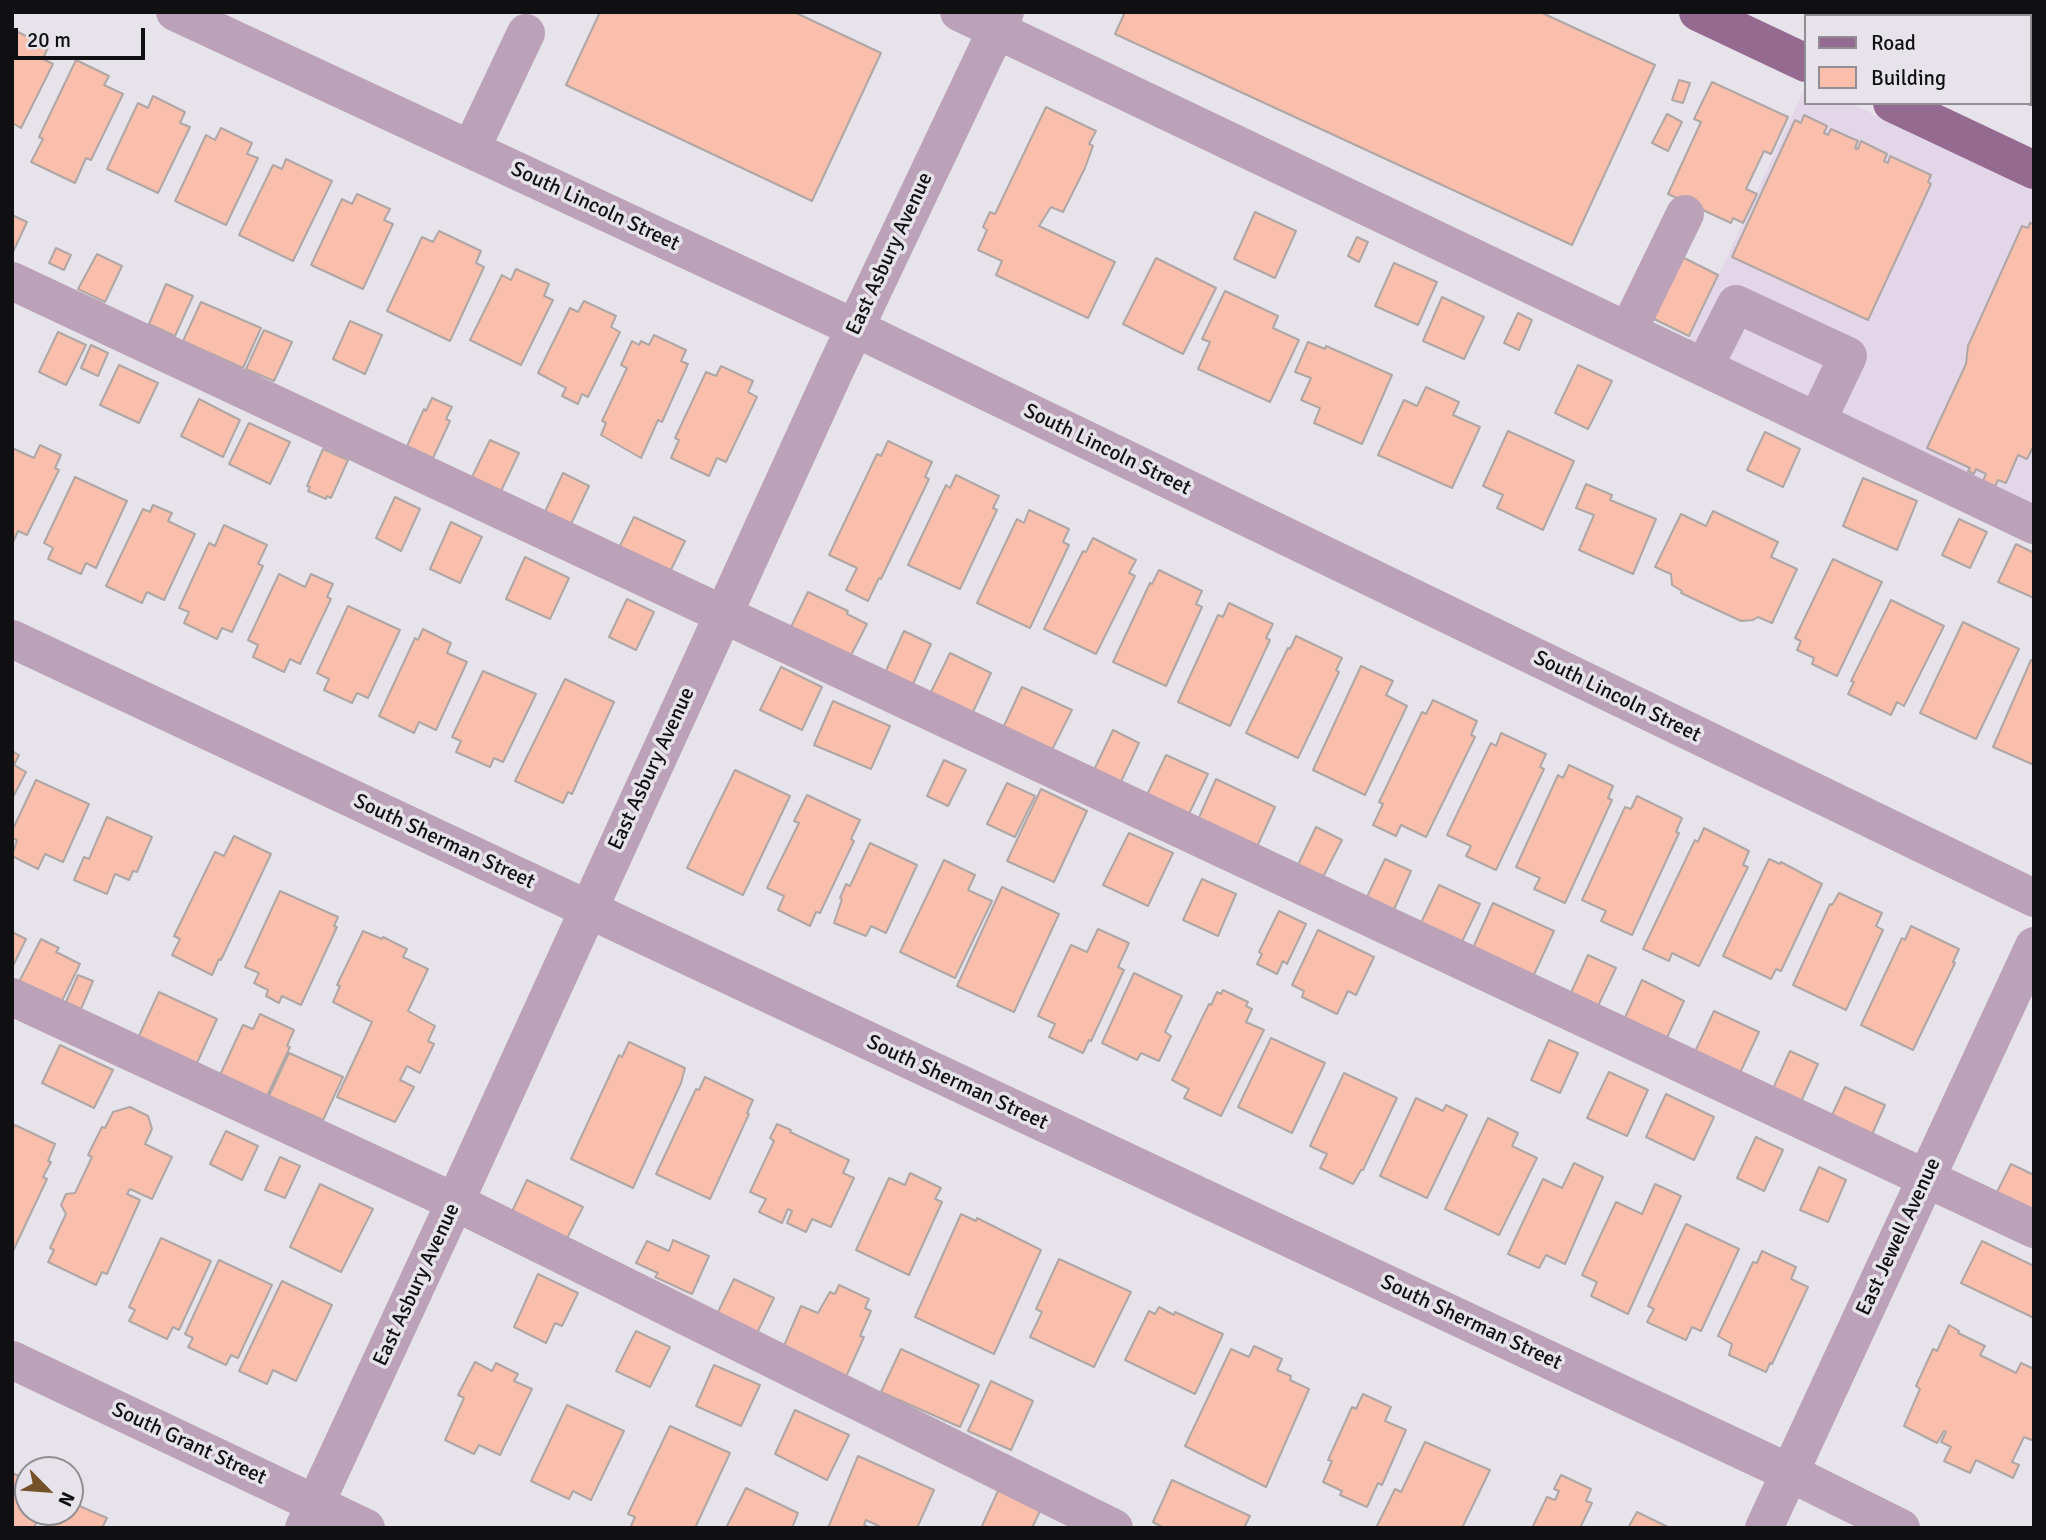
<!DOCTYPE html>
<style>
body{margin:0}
#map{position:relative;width:2046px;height:1540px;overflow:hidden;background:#e7e3ea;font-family:Signika,sans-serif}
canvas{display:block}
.frame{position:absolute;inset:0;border:14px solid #100f11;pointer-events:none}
.legend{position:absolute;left:1804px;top:14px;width:228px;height:91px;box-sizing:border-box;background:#e7e3ea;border:2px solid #918e93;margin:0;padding:9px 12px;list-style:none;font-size:21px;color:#100f11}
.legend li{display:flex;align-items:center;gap:14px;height:35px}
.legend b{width:35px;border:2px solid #918e93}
.north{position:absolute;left:14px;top:1456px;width:70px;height:70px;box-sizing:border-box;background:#e7e3ea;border:2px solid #918e93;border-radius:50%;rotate:115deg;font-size:19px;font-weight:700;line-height:28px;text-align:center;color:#100f11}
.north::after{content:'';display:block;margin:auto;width:24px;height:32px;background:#735229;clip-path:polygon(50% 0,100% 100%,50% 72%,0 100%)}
.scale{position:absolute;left:14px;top:28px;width:131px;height:32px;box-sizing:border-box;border:4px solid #100f11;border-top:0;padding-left:9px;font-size:21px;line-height:24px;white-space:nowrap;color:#100f11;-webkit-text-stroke:5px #e7e3ea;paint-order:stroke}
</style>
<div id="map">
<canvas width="2046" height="1540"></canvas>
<div class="frame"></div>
<ul class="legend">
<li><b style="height:9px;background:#956a90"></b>Road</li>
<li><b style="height:19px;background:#f9beac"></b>Building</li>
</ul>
<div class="north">N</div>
<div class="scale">20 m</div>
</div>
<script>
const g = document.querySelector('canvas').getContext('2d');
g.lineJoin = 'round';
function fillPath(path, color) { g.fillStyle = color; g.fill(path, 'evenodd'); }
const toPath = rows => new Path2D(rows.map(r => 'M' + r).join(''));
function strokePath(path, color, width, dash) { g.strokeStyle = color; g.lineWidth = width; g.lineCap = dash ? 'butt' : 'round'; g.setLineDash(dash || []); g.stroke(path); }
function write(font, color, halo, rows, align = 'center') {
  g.font = font + ' Signika,sans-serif'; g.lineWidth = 7; g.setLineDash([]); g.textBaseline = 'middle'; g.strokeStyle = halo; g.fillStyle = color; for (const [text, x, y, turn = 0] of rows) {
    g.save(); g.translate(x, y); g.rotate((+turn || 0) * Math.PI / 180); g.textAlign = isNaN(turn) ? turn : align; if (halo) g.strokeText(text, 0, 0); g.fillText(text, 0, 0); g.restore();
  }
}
const commercial = toPath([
 [1806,85,1806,103,1849,103,2034,190,2034,510,1686,346]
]);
const building = toPath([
 [600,12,794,12,881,53,812,201,566,85,600,12],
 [1125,12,1540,12,1655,65,1572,245,1115,34,1125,12],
 [18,32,48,47,43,59,53,64,21,128,12,123,12,43,18,32],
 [76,60,109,76,104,85,123,94,91,160,86,158,75,183,31,162,43,139,39,137,76,60],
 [1679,80,1690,83,1683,103,1672,100,1679,80],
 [1712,82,1788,117,1771,154,1764,151,1746,189,1757,194,1743,223,1733,218,1731,223,1668,194,1701,122,1694,119,1712,82],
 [153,96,185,112,180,123,190,127,158,193,107,169,138,103,148,108,153,96],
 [1046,107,1096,131,1089,144,1093,146,1085,168,1063,212,1051,207,1039,226,1115,262,1088,318,996,275,1002,261,978,250,987,230,983,227,990,212,995,214,1046,107],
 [1667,114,1682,122,1668,151,1652,143,1667,114],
 [1804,115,1827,126,1824,133,1828,135,1831,129,1858,141,1855,148,1858,149,1861,141,1887,154,1884,161,1888,163,1890,156,1931,175,1928,182,1931,184,1868,320,1732,257,1795,120,1801,123,1804,115],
 [221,128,252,143,247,154,258,158,226,225,175,201,206,135,215,140,221,128],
 [286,159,332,181,293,261,239,235,273,165,282,169,286,159],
 [357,194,390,209,384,220,393,224,363,289,311,265,342,199,352,204,357,194],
 [1255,212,1296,231,1275,278,1234,259,1255,212],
 [12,215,27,222,12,254,12,215],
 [2030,223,2034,224,2034,445,2027,459,2018,455,2006,483,1998,480,1995,486,1983,481,1986,474,1976,469,1974,474,1968,471,1970,468,1927,448,1966,364,1968,346,2022,226,2028,228,2030,223],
 [439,231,481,251,476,263,484,267,450,341,387,311,422,237,433,242,439,231],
 [1357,237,1368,242,1359,262,1348,256,1357,237],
 [56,248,71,255,64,270,49,263,56,248],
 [97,254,122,266,105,302,78,289,97,254],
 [1676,254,1718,275,1689,336,1646,315,1676,254],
 [1156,258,1216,288,1183,354,1123,324,1156,258],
 [1394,263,1437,282,1418,325,1375,306,1394,263],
 [516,269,549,284,544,296,553,300,521,365,470,340,502,275,511,280,516,269],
 [166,284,193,296,175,336,149,324,166,284],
 [1225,291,1278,316,1273,328,1299,340,1270,402,1198,369,1210,342,1202,339,1225,291],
 [1442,297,1484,317,1464,359,1423,341,1442,297],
 [584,301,616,316,611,327,620,332,588,397,582,394,578,404,562,396,566,388,538,373,570,308,578,312,584,301],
 [201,302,261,328,243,368,183,341,201,302],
 [1518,313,1532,320,1519,350,1504,343,1518,313],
 [350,321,382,335,365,374,333,359,350,321],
 [264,330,292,342,274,381,246,369,264,330],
 [58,332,86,345,66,385,39,372,58,332],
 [654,335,686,350,681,361,688,364,662,422,658,420,641,458,601,435,606,423,602,421,627,368,621,365,632,341,639,345,641,341,649,345,654,335],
 [1308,342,1325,349,1326,346,1392,375,1362,444,1314,423,1320,408,1301,400,1311,378,1295,372,1308,342],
 [91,345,108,353,98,376,81,368,91,345],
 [119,365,158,383,139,423,100,405,119,365],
 [1578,365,1612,381,1588,429,1555,413,1578,365],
 [721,366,753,381,748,392,757,397,726,462,717,458,709,476,671,458,679,440,675,438,706,372,716,376,721,366],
 [1426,387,1459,402,1453,415,1480,427,1452,488,1378,455,1404,400,1417,406,1426,387],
 [432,398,452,407,446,419,450,421,433,458,407,446,424,409,426,411,432,398],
 [199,399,240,420,223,457,181,436,199,399],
 [249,423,290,442,270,484,229,464,249,423],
 [1508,431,1574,461,1543,530,1497,508,1503,495,1483,486,1508,431],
 [1765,432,1800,449,1783,487,1747,470,1765,432],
 [490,440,519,453,501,491,472,477,490,440],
 [888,441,932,462,925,477,929,479,881,579,879,578,868,601,846,590,857,568,829,555,877,454,881,456,888,441],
 [40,445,61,455,55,468,59,470,27,535,18,531,13,542,12,448,34,458,40,445],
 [323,449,348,460,331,498,327,496,326,499,308,491,310,487,307,486,323,449],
 [563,473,589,486,571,524,545,512,563,473],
 [956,475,999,496,993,508,997,510,960,589,908,565,946,485,950,488,956,475],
 [75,477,127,501,96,568,86,563,81,574,48,559,53,548,44,543,75,477],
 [1863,478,1917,501,1897,550,1843,526,1863,478],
 [1586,484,1612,495,1610,500,1656,519,1633,574,1579,550,1594,515,1576,508,1586,484],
 [395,497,420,509,401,551,376,538,395,497],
 [153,505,172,513,168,521,195,534,164,600,147,592,142,603,106,586,143,509,150,512,153,505],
 [1029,510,1069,529,1063,542,1069,545,1030,628,977,603,1017,519,1024,523,1029,510],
 [1713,511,1778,542,1771,557,1797,569,1772,623,1758,617,1753,620,1741,621,1681,593,1682,591,1672,585,1671,574,1655,567,1681,514,1706,526,1713,511],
 [634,517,685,541,667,578,616,554,634,517],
 [1959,519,1987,532,1970,568,1942,555,1959,519],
 [451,522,482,537,460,583,430,569,451,522],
 [224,525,267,545,258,564,263,566,232,632,222,628,217,639,184,623,189,612,179,608,209,543,215,546,224,525],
 [1093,538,1136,560,1129,573,1135,576,1096,654,1044,629,1083,551,1086,552,1093,538],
 [2016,544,2034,553,2034,598,1998,582,2016,544],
 [525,557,569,578,550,619,506,599,525,557],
 [1833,559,1882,582,1837,676,1812,664,1814,658,1797,650,1801,641,1795,638,1833,559],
 [1159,570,1202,591,1196,604,1202,607,1166,686,1113,662,1150,583,1152,584,1159,570],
 [279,574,305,587,311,574,333,584,327,597,331,599,300,664,290,659,284,672,253,657,258,645,248,640,279,574],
 [808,592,848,611,847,614,867,624,849,659,788,633,808,592],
 [627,599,654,612,636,650,609,637,627,599],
 [1891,600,1944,626,1904,706,1897,702,1891,715,1848,694,1854,682,1851,681,1891,600],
 [1229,603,1273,624,1266,638,1270,640,1230,726,1178,702,1218,615,1223,617,1229,603],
 [348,606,400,630,368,698,357,693,352,703,324,690,329,679,317,673,348,606],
 [1963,622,2019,649,1976,739,1920,713,1963,622],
 [423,629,451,643,447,653,467,662,436,730,419,722,414,733,379,716,415,638,418,640,423,629],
 [904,631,931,644,912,686,885,673,904,631],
 [1296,636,1342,658,1336,670,1339,672,1298,758,1246,733,1288,648,1290,649,1296,636],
 [950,653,991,673,972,714,930,694,950,653],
 [2031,660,2034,661,2034,765,1993,747,2031,660],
 [1361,666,1393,681,1386,695,1407,706,1365,795,1313,770,1361,666],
 [781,667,822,687,802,730,760,710,781,667],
 [483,671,536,694,503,762,494,758,490,767,456,752,461,741,452,737,483,671],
 [565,679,614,702,572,794,568,792,563,803,515,781,565,679],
 [1022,687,1072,710,1051,752,1002,730,1022,687],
 [1433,700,1477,721,1471,735,1475,737,1426,837,1401,825,1396,836,1373,825,1383,804,1379,802,1422,712,1426,714,1433,700],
 [833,701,890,726,871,769,814,745,833,701],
 [1113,730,1139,743,1120,784,1093,772,1113,730],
 [1501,733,1546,754,1540,767,1544,769,1496,870,1466,856,1471,846,1447,835,1491,743,1496,746,1501,733],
 [12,751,19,755,14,765,26,772,12,799,12,751],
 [1166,755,1208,774,1188,816,1146,797,1166,755],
 [944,760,966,770,948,806,927,796,944,760],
 [1569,765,1613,786,1608,798,1612,800,1565,903,1534,889,1540,878,1516,867,1558,775,1563,778,1569,765],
 [735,770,790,796,743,895,687,868,735,770],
 [1216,779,1275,807,1256,849,1197,822,1216,779],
 [36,780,89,804,63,862,45,854,38,869,12,856,17,840,12,838,12,831,36,780],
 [1007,783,1035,796,1015,837,987,824,1007,783],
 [1041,789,1087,811,1054,882,1007,861,1041,789],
 [807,795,860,820,851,839,854,841,820,913,816,912,810,926,778,910,784,896,767,888,799,823,794,821,807,795],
 [1637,796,1682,818,1676,832,1679,833,1632,935,1601,921,1606,911,1582,900,1625,807,1631,809,1637,796],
 [107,817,152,837,137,872,133,871,129,880,115,874,107,894,74,880,84,857,89,859,107,817],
 [1316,827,1342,840,1322,879,1297,867,1316,827],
 [1704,828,1749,851,1743,865,1748,867,1699,966,1672,953,1669,961,1643,949,1695,840,1698,842,1704,828],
 [1129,833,1173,853,1148,906,1103,885,1129,833],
 [234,836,271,854,221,960,219,959,212,975,172,955,180,939,174,936,215,852,224,856,234,836],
 [870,843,917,865,886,933,871,926,866,936,834,923,842,899,840,898,846,884,850,886,870,843],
 [1385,859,1411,871,1392,914,1365,901,1385,859],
 [1769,859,1780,864,1781,862,1822,884,1781,971,1776,969,1771,979,1723,956,1769,859],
 [944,860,975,875,968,890,992,901,955,978,900,952,944,860],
 [1202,879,1236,894,1218,936,1183,920,1202,879],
 [1439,885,1480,904,1460,946,1419,927,1439,885],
 [1002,887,1059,914,1014,1012,957,986,1002,887],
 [280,891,338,917,334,926,337,927,301,1005,282,996,279,1003,266,996,268,990,254,983,259,973,245,967,280,891],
 [1839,893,1882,913,1876,926,1883,930,1846,1010,1793,985,1830,904,1832,905,1839,893],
 [1493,903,1554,931,1532,979,1472,950,1493,903],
 [1279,911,1306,924,1287,964,1283,961,1277,974,1257,964,1262,954,1259,952,1279,911],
 [1911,926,1959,949,1953,962,1955,963,1913,1050,1861,1025,1902,938,1905,940,1911,926],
 [1098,929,1129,943,1118,967,1124,970,1091,1041,1089,1040,1083,1053,1049,1037,1055,1024,1038,1016,1071,945,1087,952,1098,929],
 [1318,930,1374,957,1356,995,1348,991,1337,1014,1302,997,1304,991,1292,985,1318,930],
 [363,931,382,939,383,937,407,949,403,957,428,969,408,1011,435,1026,428,1041,434,1044,420,1073,407,1066,400,1080,414,1087,395,1122,337,1097,372,1022,333,1002,340,986,337,985,363,931],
 [12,932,26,939,12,968,12,932],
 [41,939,59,948,56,952,80,964,60,1005,18,984,41,939],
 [1588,955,1616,968,1596,1010,1569,997,1588,955],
 [1134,973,1182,996,1165,1032,1171,1036,1159,1061,1141,1053,1137,1060,1102,1043,1134,973],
 [78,975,93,981,81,1009,66,1002,78,975],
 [1642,980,1684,1001,1665,1042,1623,1022,1642,980],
 [1223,990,1248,1002,1246,1006,1252,1009,1246,1022,1264,1030,1221,1116,1184,1098,1189,1089,1172,1080,1209,1004,1211,1005,1217,992,1221,994,1223,990],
 [159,992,217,1019,196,1065,138,1038,159,992],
 [1714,1011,1759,1032,1738,1077,1693,1056,1714,1011],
 [260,1014,294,1030,287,1046,290,1047,267,1096,220,1075,243,1025,253,1029,260,1014],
 [1271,1038,1325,1063,1292,1133,1238,1107,1271,1038],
 [1549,1040,1578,1053,1560,1093,1531,1080,1549,1040],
 [629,1042,685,1068,681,1083,633,1188,571,1159,619,1055,622,1057,629,1042],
 [60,1045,113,1070,94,1108,42,1083,60,1045],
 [1790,1051,1818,1064,1799,1106,1771,1093,1790,1051],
 [289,1053,343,1077,323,1120,269,1096,289,1053],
 [1609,1072,1648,1090,1627,1136,1587,1118,1609,1072],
 [1344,1073,1397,1098,1363,1170,1361,1170,1353,1184,1320,1168,1327,1154,1310,1146,1344,1073],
 [705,1077,753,1100,747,1113,749,1114,710,1199,656,1174,696,1089,699,1090,705,1077],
 [1845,1087,1885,1105,1867,1146,1826,1128,1845,1087],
 [1666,1094,1714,1117,1694,1160,1646,1137,1666,1094],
 [1416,1098,1443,1111,1446,1105,1467,1115,1427,1198,1380,1176,1416,1098],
 [130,1107,148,1116,152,1129,145,1144,172,1157,152,1199,130,1189,127,1194,140,1200,107,1274,102,1272,96,1285,48,1262,54,1250,50,1248,66,1214,61,1205,66,1194,75,1193,92,1157,88,1155,102,1127,105,1128,113,1112,130,1107],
 [1488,1118,1518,1133,1512,1146,1537,1158,1499,1235,1445,1209,1488,1118],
 [777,1124,791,1130,790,1132,849,1160,843,1173,854,1178,831,1227,812,1219,806,1232,787,1223,792,1211,788,1209,782,1223,759,1212,766,1199,750,1192,774,1141,770,1138,777,1124],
 [15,1125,55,1144,48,1161,51,1162,43,1177,47,1179,13,1251,12,1131,15,1125],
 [226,1131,258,1146,242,1180,210,1164,226,1131],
 [1756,1137,1783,1150,1764,1191,1737,1178,1756,1137],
 [280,1157,300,1166,285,1198,265,1190,280,1157],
 [1574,1163,1603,1177,1565,1264,1546,1255,1539,1268,1508,1254,1543,1179,1562,1188,1574,1163],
 [2011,1164,2034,1175,2034,1225,1995,1196,2011,1164],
 [1819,1167,1846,1180,1828,1222,1800,1210,1819,1167],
 [910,1173,941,1188,935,1199,942,1202,909,1275,856,1250,889,1178,905,1185,910,1173],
 [527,1180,583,1207,562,1248,507,1222,527,1180],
 [320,1184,373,1209,341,1272,290,1247,320,1184],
 [1655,1184,1681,1196,1628,1314,1591,1296,1597,1282,1582,1275,1616,1202,1642,1214,1655,1184],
 [961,1214,976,1221,977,1218,1041,1250,994,1354,915,1317,961,1214],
 [1686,1224,1739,1249,1701,1331,1692,1327,1686,1340,1647,1322,1654,1309,1648,1306,1686,1224],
 [161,1238,211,1261,179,1330,173,1327,167,1339,129,1321,135,1310,129,1307,161,1238],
 [673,1240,709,1256,692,1294,655,1277,658,1273,636,1263,647,1241,669,1251,673,1240],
 [1982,1241,2034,1266,2034,1318,1961,1283,1982,1241],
 [1762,1251,1796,1267,1791,1279,1808,1287,1772,1364,1770,1363,1766,1372,1729,1355,1732,1344,1718,1336,1753,1262,1757,1263,1762,1251],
 [1059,1259,1131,1292,1094,1367,1030,1337,1042,1312,1036,1309,1059,1259],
 [219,1260,272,1285,238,1358,231,1355,226,1365,188,1347,193,1338,185,1334,219,1260],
 [538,1274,578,1293,562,1326,555,1323,546,1343,514,1327,538,1274],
 [734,1279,774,1298,756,1335,716,1316,734,1279],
 [282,1281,332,1305,296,1381,273,1370,267,1384,239,1371,282,1281],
 [839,1285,869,1299,865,1308,871,1311,860,1336,864,1337,845,1379,783,1348,801,1306,818,1313,830,1292,835,1294,839,1285],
 [1159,1307,1174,1315,1175,1312,1223,1334,1195,1394,1125,1360,1149,1311,1155,1314,1159,1307],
 [1949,1325,1959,1331,1958,1333,1985,1346,1980,1355,2016,1373,2021,1363,2034,1369,2034,1441,2024,1437,2012,1462,2019,1465,2013,1478,1976,1460,1970,1473,1944,1461,1951,1447,1941,1442,1946,1432,1944,1431,1937,1443,1904,1426,1920,1389,1916,1386,1933,1349,1937,1351,1949,1325],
 [636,1331,670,1347,650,1387,616,1371,636,1331],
 [1254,1346,1282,1359,1277,1370,1291,1376,1290,1380,1309,1389,1266,1487,1185,1446,1231,1349,1249,1357,1254,1346],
 [901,1349,979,1385,960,1427,881,1392,901,1349],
 [475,1362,492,1371,496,1363,518,1374,514,1381,532,1389,500,1455,479,1445,474,1454,445,1440,464,1398,458,1395,475,1362],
 [714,1365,760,1385,741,1426,696,1406,714,1365],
 [991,1381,1033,1401,1011,1450,968,1431,991,1381],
 [1363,1394,1391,1407,1385,1421,1406,1430,1382,1485,1378,1483,1367,1507,1340,1495,1342,1491,1323,1482,1332,1461,1328,1460,1352,1407,1356,1409,1363,1394],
 [567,1405,624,1431,591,1500,573,1491,569,1499,531,1481,567,1405],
 [795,1410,849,1435,827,1480,775,1454,795,1410],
 [670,1426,730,1453,695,1528,630,1528,635,1517,628,1514,670,1426],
 [1425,1442,1490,1470,1462,1528,1376,1528,1395,1489,1401,1492,1425,1442],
 [858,1456,934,1490,917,1528,883,1528,866,1520,864,1525,870,1528,828,1528,858,1456],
 [12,1473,28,1480,28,1512,41,1512,34,1528,12,1528,12,1473],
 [1561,1475,1591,1489,1586,1501,1592,1503,1580,1528,1532,1528,1547,1497,1555,1500,1559,1491,1554,1489,1561,1475],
 [1172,1480,1250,1516,1244,1528,1164,1528,1153,1522,1172,1480],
 [746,1488,798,1513,792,1528,726,1528,746,1488],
 [999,1489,1041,1509,1032,1528,981,1528,999,1489],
 [77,1505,107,1518,102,1528,47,1528,54,1512,71,1517,77,1505],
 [1637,1512,1670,1528,1628,1528,1637,1512]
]);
const minor = toPath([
 [175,12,855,328,2034,898],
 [959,12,2034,525],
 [471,149,526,33],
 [12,281,2034,1229],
 [1628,331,1685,214],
 [1704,367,1736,304,1848,356,1817,421],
 [12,639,1790,1473,1901,1528],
 [12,997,455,1202,1114,1528],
 [12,1360,366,1528],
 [304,1528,455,1202,836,368,1005,12],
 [1764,1528,2034,946]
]);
const major = toPath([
 [1698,12,1806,63],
 [1875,12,1882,16],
 [2030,86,2034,87],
 [1892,103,2034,170]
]);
const streetNames = [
 ["South Lincoln Street",595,207,25],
 ["East Asbury Avenue",890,254,-65],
 ["South Lincoln Street",1107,450,26],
 ["South Lincoln Street",1617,697,26],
 ["East Asbury Avenue",652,769,-65],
 ["South Sherman Street",444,842,25],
 ["South Sherman Street",957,1083,25],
 ["East Jewell Avenue",1899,1237,-65],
 ["East Asbury Avenue",417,1285,-65],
 ["South Sherman Street",1471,1323,25],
 ["South Grant Street",189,1444,25]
];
fillPath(commercial, '#e3d6e9');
fillPath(building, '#f9beac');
strokePath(building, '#afa7a5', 2);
strokePath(minor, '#bba2b8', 38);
strokePath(major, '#956a90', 38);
write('21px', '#100f11', '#e7e3ea', streetNames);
</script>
